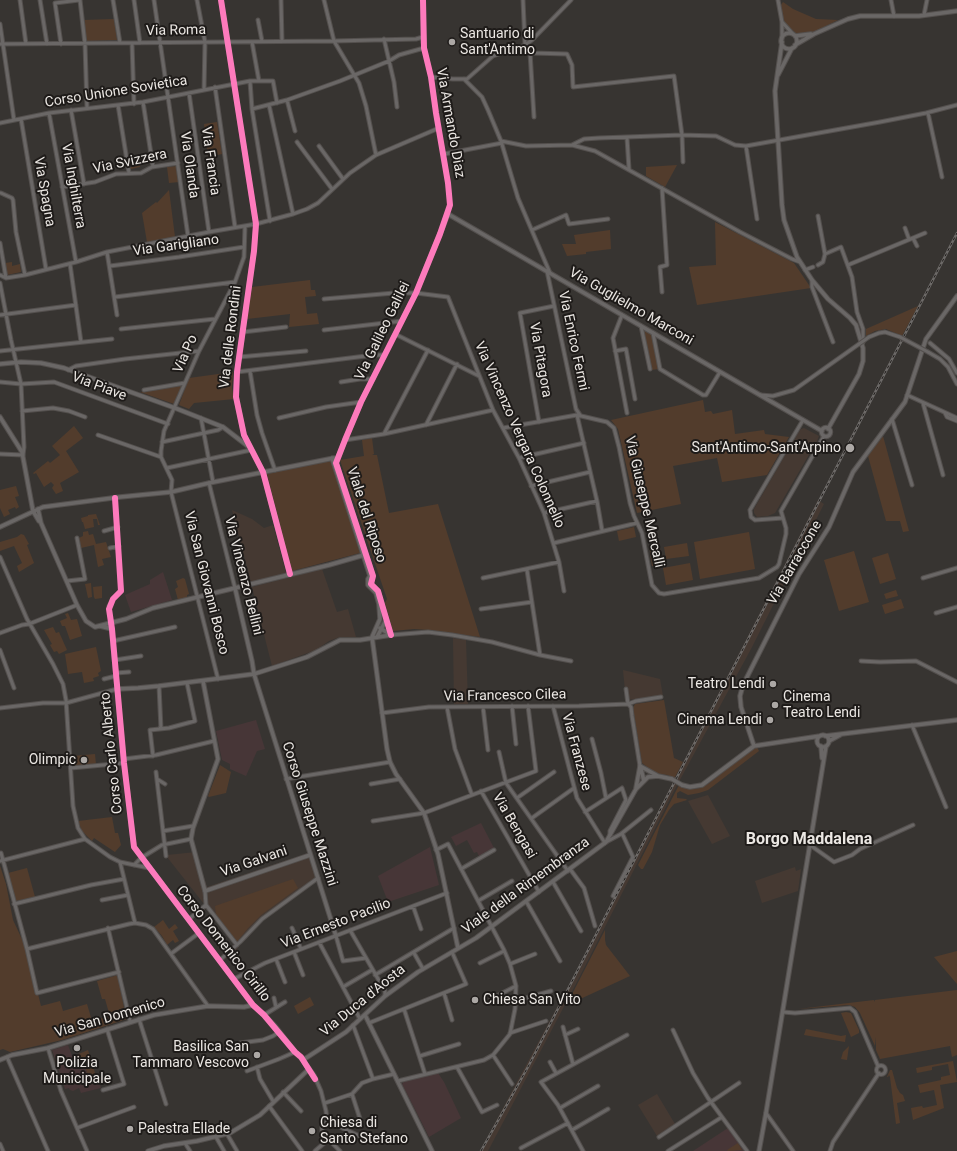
<!DOCTYPE html>
<style>
body{margin:0}
canvas{display:block;background:#373431}
</style>
<canvas width="957" height="1151"></canvas>
<script>
const g = document.querySelector('canvas').getContext('2d');
g.lineJoin = 'round';
function fillPath(path, color) { g.fillStyle = color; g.fill(path, 'evenodd'); }
const toPath = rows => new Path2D(rows.map(r => 'M' + r).join(''));
function strokePath(path, color, width, dash) { g.strokeStyle = color; g.lineWidth = width; g.lineCap = dash ? 'butt' : 'round'; g.setLineDash(dash || []); g.stroke(path); }
function write(font, color, halo, rows, align = 'center') {
  g.font = font + ' Roboto,sans-serif'; g.lineWidth = 4; g.setLineDash([]); g.textBaseline = 'middle'; g.strokeStyle = halo; g.fillStyle = color; for (const [text, x, y, turn = 0] of rows) {
    g.save(); g.translate(x, y); g.rotate((+turn || 0) * Math.PI / 180); g.textAlign = isNaN(turn) ? turn : align; if (halo) g.strokeText(text, 0, 0); g.fillText(text, 0, 0); g.restore();
  }
}
const built = toPath([
 [804,428,819,436,817,441,775,513,768,516,757,517,754,513,754,509,798,433,801,429],
 [818,500,824,504,751,649,675,789,579,978,488,1151,480,1151,569,985],
 [232,510,252,519,264,528,273,525,286,573,251,582],
 [322,569,337,612,348,609,356,637,340,637,329,641,316,650,272,666,252,587],
 [453,638,466,640,468,704,454,704],
 [623,670,660,679,663,696,626,700],
 [708,795,730,836,712,844,688,801],
 [196,852,207,887,308,853,317,881,263,920,242,941,237,949,222,962,220,958,235,946,207,908,192,919,190,916,204,904,167,857,167,855],
 [795,867,796,871,801,869,798,891,762,903,755,881],
 [657,1094,675,1124,657,1136,638,1105]
]);
const education = toPath([
 [163,572,172,600,131,612,125,595,150,584,150,580],
 [256,720,265,749,257,751,246,776,230,769,230,764,222,760,216,731],
 [481,823,494,848,479,856,477,852,474,853,467,840,456,846,451,837],
 [430,847,439,885,388,902,378,876],
 [68,1045,72,1056,76,1055,79,1062,83,1061,89,1078,97,1075,101,1088,81,1093,79,1088,73,1091,70,1090,69,1088,65,1089,52,1050],
 [438,1073,444,1082,461,1118,429,1137,402,1084,404,1081],
 [728,1128,744,1151,693,1151]
]);
const green = toPath([
 [783,2,793,9,816,19,838,20,814,32,797,34,783,22,781,5],
 [114,19,117,40,86,41,84,20],
 [217,122,222,154,208,157,204,124],
 [139,159,140,167,131,169,129,160],
 [677,165,665,187,646,176,646,167],
 [177,166,179,182,169,183,167,167],
 [169,190,175,237,147,242,142,213,156,202,157,203],
 [715,222,794,263,811,288,697,305,689,267,716,265],
 [610,230,611,249,586,252,586,254,567,256,562,244,576,244,574,235],
 [12,262,12,266,20,264,21,272,7,275,5,263],
 [310,280,311,290,315,290,316,296,305,297,307,314,317,313,319,324,289,327,290,314,247,319,252,287],
 [918,306,902,336,886,329,875,331,866,336,866,329],
 [642,328,652,334,659,369,651,370],
 [233,372,232,388,234,399,194,403,189,409,179,405,189,378],
 [182,385,174,404,140,392],
 [703,400,705,412,711,411,713,414,732,410,735,434,764,430,765,434,789,437,767,475,722,482,717,458,673,466,681,504,637,513,618,429,611,420],
 [74,426,83,438,66,451,79,472,60,483,63,491,56,494,52,488,54,485,51,482,44,487,36,473,34,474,33,473,48,461,50,463,60,455,52,446],
 [883,436,909,531,903,532,900,521,886,521,868,456],
 [372,438,374,454,372,455,377,455,389,513,438,504,480,637,429,630,414,629,393,631,385,603,387,599,340,460,364,456,362,440],
 [331,460,360,553,292,571,267,474],
 [16,486,19,496,15,497,19,507,16,509,15,507,8,510,10,514,4,517,0,508,0,490],
 [96,514,100,525,98,525,97,519,93,519,94,527,85,529,83,522,82,522,81,518,88,516,88,515],
 [634,527,636,537,619,541,617,531],
 [88,531,89,535,93,534,96,544,106,542,111,557,102,559,104,565,98,567,94,545,81,548,79,538,83,536,83,532],
 [749,532,755,569,700,579,694,542],
 [21,534,24,535,29,544,27,545,34,563,19,572,17,566,22,563,14,546,0,551,0,542,17,537],
 [659,543,663,564,652,566,649,545],
 [687,543,689,556,666,559,664,547],
 [854,551,869,602,839,611,824,560],
 [888,553,896,579,880,584,872,558],
 [690,563,693,580,666,585,663,568],
 [183,578,185,579,189,594,187,595,187,598,178,600,175,589,178,587,176,581],
 [91,583,92,597,88,598,85,584],
 [102,586,102,598,95,599,94,597,93,587],
 [896,590,898,596,886,599,884,594],
 [901,599,904,608,885,614,882,605],
 [68,613,71,620,77,619,82,636,70,640,65,626,62,626,60,621,67,618,65,614],
 [53,627,56,633,59,632,67,650,59,654,57,651,54,652,50,645,52,644,44,630],
 [96,647,101,671,98,673,99,676,93,678,94,681,84,683,82,672,68,674,65,654],
 [664,700,674,758,683,762,674,779,668,775,659,774,651,770,642,763,633,708,635,704],
 [757,747,759,751,708,790,699,793,688,795,680,791,677,793,677,798,686,799,687,800,674,804,669,810,660,825,652,852,643,869,641,869,638,865,679,785,691,789,700,788,708,784,748,752],
 [95,754,96,765,74,767,73,756],
 [220,765,231,772,226,793,209,797,208,796],
 [112,817,115,833,118,833,121,845,115,852,94,838,92,841,82,831,78,821],
 [0,866,6,884,13,920,27,950,41,1006,60,1001,63,1011,87,1004,92,1021,124,1012,127,1019,62,1040,10,1052,3,1049,0,1050],
 [27,868,35,897,15,901,8,873],
 [293,879,298,888,261,915,248,928,236,943,216,915,215,906],
 [163,920,169,929,175,924,178,928,173,931,179,941,175,943,173,940,167,945,162,936,154,927],
 [605,930,605,940,606,945,630,976,578,1000,573,1004,570,1003,568,1002],
 [957,951,957,984,934,957],
 [118,975,124,1008,109,1013,105,999,102,999,97,981],
 [957,990,957,1055,952,1057,950,1046,880,1059,876,1050,876,1037,875,1046,860,1013,855,1007,849,1005,798,1009,874,1000,875,1002,875,1000],
 [310,997,314,1005,298,1014,294,1006],
 [846,1012,851,1013,859,1030,859,1033,851,1037,841,1013],
 [806,1029,841,1036,846,1035,845,1042,804,1035],
 [849,1046,847,1060,841,1059,843,1052],
 [88,1050,96,1076,89,1078,83,1061,79,1062,76,1055],
 [953,1061,957,1082,940,1085,944,1108,913,1120,911,1108,922,1106,923,1108,937,1105,934,1090,920,1093,918,1085,941,1080,941,1077,950,1075,948,1064,932,1067,932,1070,917,1073,916,1068],
 [890,1070,892,1070,897,1088,900,1093,903,1095,905,1101,897,1103,900,1123,896,1124,890,1077,889,1075,888,1077,887,1077],
 [738,1143,742,1150,728,1151,727,1150]
]);
const minor = toPath([
 [20,0,26,44],
 [40,0,47,44],
 [80,0,85,44,87,108],
 [113,0,120,43],
 [134,0,140,43],
 [154,0,188,236],
 [197,0,205,42,204,90],
 [281,0,282,41],
 [324,0,334,41,359,83,366,106,376,155],
 [423,0,423,42,431,77,436,113,448,183,450,205,448,214],
 [523,0,525,45,533,53,567,54,572,65,573,87,674,76,682,135,683,162],
 [778,0,782,22,782,39],
 [891,0,894,16],
 [924,15,927,0],
 [258,20,262,41],
 [782,22,792,33],
 [0,24,14,120],
 [384,39,394,82,397,107],
 [252,42,259,81],
 [132,43,134,104],
 [0,44,334,41,416,39,423,37],
 [61,44,55,3,79,0],
 [530,52,534,117],
 [431,77,453,79,467,79,493,56,525,45,532,40,571,0],
 [464,79,482,97,488,110,501,141,518,198,550,273],
 [250,81,252,109,270,221],
 [215,87,235,227],
 [189,93,209,232],
 [287,100,295,131],
 [143,102,153,167],
 [118,105,129,173],
 [269,105,293,214],
 [252,109,287,100,340,81,389,61,399,55,424,48],
 [71,110,84,184],
 [49,113,76,262],
 [928,113,942,177],
 [21,119,46,269],
 [0,123,49,113,143,102,250,81,273,81,277,103],
 [627,138,629,169],
 [501,141,526,146,572,145,595,151,740,232,792,259,800,262],
 [297,142,332,189],
 [572,145,584,139,599,138,682,135,716,136,735,145,746,146,880,122,926,113,957,105],
 [319,146,343,179],
 [746,146,757,219],
 [444,154,502,143],
 [62,187,95,182,116,174,141,173,152,167,178,163],
 [662,188,667,265,660,267,662,292],
 [1,193,12,198,13,200,16,232,25,275],
 [818,216,825,254],
 [905,228,909,239],
 [532,230,566,215,569,224,608,219],
 [913,238,917,246],
 [0,243,6,278],
 [107,252,117,315],
 [70,264,81,342],
 [818,265,823,262,825,254,841,247,852,277,857,312,863,329,863,342],
 [848,265,925,233],
 [110,266,179,257,244,247],
 [805,270,813,267],
 [547,271,576,409,580,415],
 [0,275,6,278,25,275,76,262,107,252,209,232,256,224,293,214,307,209,318,203,350,173,376,155,439,128],
 [812,280,812,287,833,342],
 [0,283,11,340,21,384,24,447,23,455,0,454],
 [115,297,235,282],
 [324,299,394,293,416,293,448,297,493,410,519,458,544,513,559,562,564,591],
 [0,315,76,305],
 [622,315,613,338,627,413],
 [641,326,650,369],
 [121,329,215,319],
 [324,330,402,321],
 [243,332,286,327],
 [653,333,660,369,703,395,706,395,720,372],
 [395,334,479,376],
 [869,337,879,333,885,332,900,337],
 [930,343,949,359,957,373],
 [0,351,112,339],
 [615,351,626,349,635,399],
 [928,352,940,359,948,367,957,384],
 [239,357,306,351],
 [68,370,76,366,125,359,199,351],
 [250,371,257,415,262,433,275,470],
 [237,372,374,355,385,355],
 [0,382,21,384,54,382,168,424],
 [341,382,360,379,373,379],
 [144,390,185,383],
 [760,395,773,396,794,390,859,344],
 [907,395,957,418],
 [923,403,943,475],
 [22,411,53,408,69,411,85,417],
 [945,413,947,417,957,421],
 [577,415,597,501,602,530],
 [201,418,213,482],
 [279,418,326,407,361,402],
 [892,419,912,485],
 [539,422,520,313,554,306],
 [426,425,457,364],
 [503,428,577,415,607,422,614,428,619,447,630,503,634,516,642,533,652,585,659,593,664,594,759,578,777,567,779,564,786,534,786,528,781,511,824,436],
 [384,434,428,350],
 [98,435,161,457],
 [345,440,384,434,493,410],
 [162,442,218,430,223,427],
 [519,458,584,443],
 [167,468,251,450],
 [209,483,235,588],
 [531,486,590,472],
 [544,513,597,501],
 [783,518,755,520,751,517,750,510,803,420],
 [104,531,118,527],
 [554,543,637,523],
 [110,548,119,546],
 [0,557,27,619,53,664,63,684,66,700,73,806,78,828,85,839,110,857,120,862,149,868],
 [527,570,540,655],
 [483,578,559,562],
 [923,578,957,568],
 [67,581,85,579,77,538],
 [481,609,532,602],
 [936,613,957,607],
 [111,622,109,606,113,599,121,591,115,498],
 [0,633,22,625,29,624,77,605],
 [391,635,428,632,452,635,492,642,540,655,571,661],
 [113,641,175,627],
 [0,650,14,688],
 [115,660,141,656],
 [861,661,880,662,916,661,957,682],
 [116,673,129,672],
 [104,679,116,676],
 [218,679,171,492,172,480,161,457,161,451,164,431,199,351,235,282,244,257,245,226],
 [159,686,161,729],
 [626,689,628,704,631,707,632,716,640,766],
 [512,706,516,744],
 [553,706,577,798,605,843],
 [447,707,455,749,472,795],
 [483,707,488,750],
 [0,708,43,703,66,703,117,689],
 [382,713,429,707,579,706,628,704,636,701,661,697],
 [912,725,946,807],
 [592,739,601,773,606,798],
 [499,752,506,783,568,871],
 [153,756,150,730,169,728,195,721,187,683],
 [124,759,156,755,214,741],
 [71,768,124,763],
 [156,772,166,856],
 [157,779,165,784],
 [286,779,390,762],
 [371,784,400,779],
 [481,791,539,892],
 [517,798,554,772],
 [585,812,622,788,626,800,610,831,610,835],
 [532,818,574,788],
 [373,821,424,813,536,771,528,706],
 [163,831,193,826],
 [606,842,621,834,651,810],
 [810,845,834,862,852,855,860,849,913,825],
 [1,853,27,949,129,924,135,923,146,925,153,929,208,1006],
 [0,861,85,839],
 [120,862,135,923],
 [134,865,141,858,162,845,191,839],
 [461,869,494,850],
 [570,869,584,888,595,926],
 [553,882,581,931],
 [205,891,206,905],
 [613,896,633,857,622,833],
 [102,900,128,895],
 [478,901,512,881],
 [526,901,560,961],
 [14,904,91,885,124,879],
 [206,905,237,945],
 [413,906,421,929],
 [189,919,206,905],
 [108,928,130,1021],
 [292,928,301,949],
 [350,930,381,984,385,991,385,996],
 [336,936,343,961,366,958],
 [319,942,360,1019],
 [27,949,37,993,119,972],
 [294,952,303,975],
 [172,953,199,933],
 [414,953,423,969],
 [276,959,285,982],
 [220,960,240,942,262,919,318,878],
 [480,963,504,951],
 [510,964,535,954],
 [375,975,454,928],
 [234,979,265,963,447,893],
 [343,987,372,970],
 [444,993,452,1020],
 [274,998,276,1007],
 [491,999,516,986],
 [515,1001,551,991],
 [404,1009,425,1074],
 [783,1012,795,1013,850,1008,855,1012,878,1066],
 [264,1015,285,1002],
 [139,1019,166,1104],
 [369,1023,466,984,452,952],
 [353,1025,373,1079,394,1074],
 [563,1027,573,1064],
 [673,1030,693,1073,708,1098,747,1151],
 [510,1033,546,1021],
 [565,1035,578,1029],
 [240,1043,263,1040,273,1036,279,1032],
 [48,1048,61,1091,87,1151],
 [493,1055,512,1084],
 [420,1056,459,1044],
 [7,1057,48,1151],
 [550,1062,556,1073],
 '876.5 1070a4.5 4.5 0 1 1 9 0a4.5 4.5 0 1 1-9 0Z',
 [257,1067,260,1079,273,1101],
 [308,1067,314,1075,321,1091,326,1111,327,1121,322,1127,322,1133,340,1151],
 [457,1067,482,1112,497,1105],
 [247,1071,279,1059,295,1052],
 [398,1081,484,1060,493,1055,510,1034,515,1009,516,986,510,964,504,950,448,844,436,850],
 [103,1090,124,1084,107,1029],
 [283,1092,301,1111],
 [352,1094,361,1122],
 [325,1103,352,1094,362,1083,373,1079],
 [269,1106,302,1151],
 [560,1108,598,1086],
 [766,1113,793,1151],
 [327,1121,364,1138,372,1138,387,1136],
 [77,1128,134,1107],
 [572,1130,608,1109],
 [227,1134,237,1151],
 [216,1137,224,1151],
 [659,1137,739,1083],
 [185,1143,190,1151],
 [0,1144,3,1151],
 [521,1148,568,1123],
 [315,1151,329,1139],
 [583,1151,558,1105,541,1082,627,1035],
 [668,1151,722,1117],
 [830,1151,833,1142,879,1073]
]);
const tertiary = toPath([
 [221,0,256,224,254,251,237,372,236,397,244,435,263,472,290,574],
 '781 41a8 8 0 1 1 16 0a8 8 0 1 1-16 0Z',
 [795,36,811,34],
 [782,42,775,91,782,205,784,220,797,257,812,280,828,299,850,318,856,325,863,348,863,361,859,374,828,429],
 [795,45,814,34,848,19,860,16,919,16,957,11],
 [778,75,792,48],
 [0,364,21,362,41,363,64,368,175,408,223,427,249,447],
 [0,417,22,452,33,511,39,521],
 '821.5 432a4.5 4.5 0 1 1 9 0a4.5 4.5 0 1 1-9 0Z',
 [332,458,370,576,368,579,368,585,376,593,379,604,380,619,372,637,387,749,390,762,396,774,424,813,438,854,458,948],
 [38,509,41,523,77,605,86,621,95,627,126,619,153,608,329,565,364,555],
 [0,527,43,507,120,497,171,492,209,483,334,458],
 [235,588,252,661,254,674,336,936],
 [111,622,124,763,134,847,253,1005,264,1015,275,1026,295,1052,303,1060,309,1069,260,1115,230,1133,197,1141,164,1146,148,1151],
 [100,626,112,629],
 [380,628,391,635],
 [391,635,378,591,371,584,373,576,336,463,345,440,361,402,416,293,448,214,822,431],
 [377,637,386,620],
 [203,681,218,759,193,828,191,839,205,891,310,855],
 [117,689,138,688,159,686,254,674,307,657,340,640,360,640,391,635],
 '817 741a6 6 0 1 1 12 0a6 6 0 1 1-12 0Z',
 [825,736,957,720],
 [829,741,840,735],
 [754,746,741,707,740,696,743,685,799,574,829,527,853,472,905,402,926,339,957,296],
 [821,746,822,758],
 [640,766,658,776],
 [641,769,644,781],
 [682,785,690,787,702,785,754,746,820,736],
 [636,788,640,766],
 [365,1015,432,1151],
 [0,1060,12,1055,48,1048,154,1015,208,1006,244,1007,253,1005],
 [303,1060,346,1032,385,996,418,972,476,938,606,842,636,789,648,777,658,776,672,779],
 [759,1151,766,1113,826,746]
]);
const rail = toPath([
 [481,1151,529,1065,957,233]
]);
const minorBridge = toPath([
 [900,337,928,352],
 [859,344,869,337]
]);
const tertiaryBridge = toPath([
 [672,779,682,785]
]);
const cycleway = toPath([
 [221,0,256,224,254,251,237,372,236,397,244,435,263,472,290,574],
 [115,498,121,591,113,599,109,609,112,629,124,763,134,847,253,1005,264,1015,295,1052,301,1057,315,1079],
 [391,635,378,591,371,584,373,576,336,463,345,440,361,402,416,293,440,234,450,205,448,183,436,113,431,77,424,48,423,0]
]);
const markers = [
 [452,42,4,"#aca8a5"],
 [850,448,5,"#aca8a5"],
 [773,684,4,"#aca8a5"],
 [775,705,4,"#aca8a5"],
 [770,720,4,"#aca8a5"],
 [84,760,4,"#aca8a5"],
 [475,1000,4,"#aca8a5"],
 [77,1048,4,"#aca8a5"],
 [257,1055,4,"#aca8a5"],
 [130,1129,4,"#aca8a5"],
 [312,1131,4,"#aca8a5"]
];
const streetNames = [
 ["Via Roma",176,31,-1],
 ["Corso Unione Sovietica",116,92,-9],
 ["Via Armando Diaz",450,123,80],
 ["Via Francia",210,161,82],
 ["Via Svizzera",130,162,-12],
 ["Via Olanda",189,165,82],
 ["Via Inghilterra",73,186,80],
 ["Via Spagna",44,192,80],
 ["Via Garigliano",176,246,-8],
 ["Via Guglielmo Marconi",631,307,30],
 ["Via Galileo Galilei",383,331,-64],
 ["Via delle Rondini",231,337,-83],
 ["Via Enrico Fermi",573,341,78],
 ["Via Po",186,354,-66],
 ["Via Pitagora",540,360,80],
 ["Via Piave",99,387,21],
 ["Via Vincenzo Vergara Colonnello",519,435,66],
 ["Via Giuseppe Mercalli",644,502,77],
 ["Viale del Riposo",366,515,72],
 ["Via Barraccone",795,563,-60],
 ["Via Vincenzo Bellini",243,576,76],
 ["Via San Giovanni Bosco",206,583,76],
 ["Via Francesco Cilea",505,696,-1],
 ["Via Franzese",576,752,75],
 ["Corso Carlo Alberto",112,753,-96],
 ["Corso Giuseppe Mazzini",309,814,72],
 ["Via Bengasi",514,826,60],
 ["Via Galvani",254,862,-19],
 ["Viale della Rimembranza",526,886,-36],
 ["Via Ernesto Pacilio",336,924,-21],
 ["Corso Domenico Cirillo",223,944,52],
 ["Via Duca d'Aosta",363,1001,-39],
 ["Via San Domenico",110,1018,-16]
];
const poiNames = [
 ["Santuario di",460,34],
 ["Sant'Antimo",460,50],
 ["Sant'Antimo-Sant'Arpino",841,448,"right"],
 ["Teatro Lendi",765,684,"right"],
 ["Cinema",783,697],
 ["Teatro Lendi",783,713],
 ["Cinema Lendi",762,720,"right"],
 ["Olimpic",76,760,"right"],
 ["Chiesa San Vito",483,1000],
 ["Basilica San",249,1047,"right"],
 ["Tammaro Vescovo",249,1063,"right"],
 ["Polizia",77,1063,"center"],
 ["Municipale",77,1079,"center"],
 ["Chiesa di",320,1123],
 ["Santo Stefano",320,1139],
 ["Palestra Ellade",138,1129]
];
const quarterNames = [
 ["Borgo Maddalena",809,840]
];
fillPath(built, '#453932');
fillPath(education, '#473637');
fillPath(green, '#523c2c');
strokePath(minor, '#54504e', 5);
strokePath(tertiary, '#54504e', 5.5);
strokePath(minor, '#6a6766', 3);
strokePath(tertiary, '#6a6766', 3.5);
strokePath(rail, '#6d6a68', 2.5);
strokePath(rail, '#1e1b19', 1, [3]);
strokePath(minorBridge, '#54504e', 5, []);
strokePath(tertiaryBridge, '#54504e', 5.5, []);
strokePath(minorBridge, '#6a6766', 3);
strokePath(tertiaryBridge, '#6a6766', 3.5);
strokePath(cycleway, '#fd7abc', 6);
for (const [x, y, r, color] of markers) { const dot = new Path2D(); dot.arc(x, y, r, 0, 2 * Math.PI); g.fillStyle = color; g.fill(dot); strokePath(dot, '#1e1b19', 1.5); }
write('14px', '#ebe7e3', '#1e1b19', streetNames);
write('14px', '#ebe7e3', '#1e1b19', poiNames, 'left');
write('bold 16px', '#ebe7e3', '#1e1b19', quarterNames);
</script>
